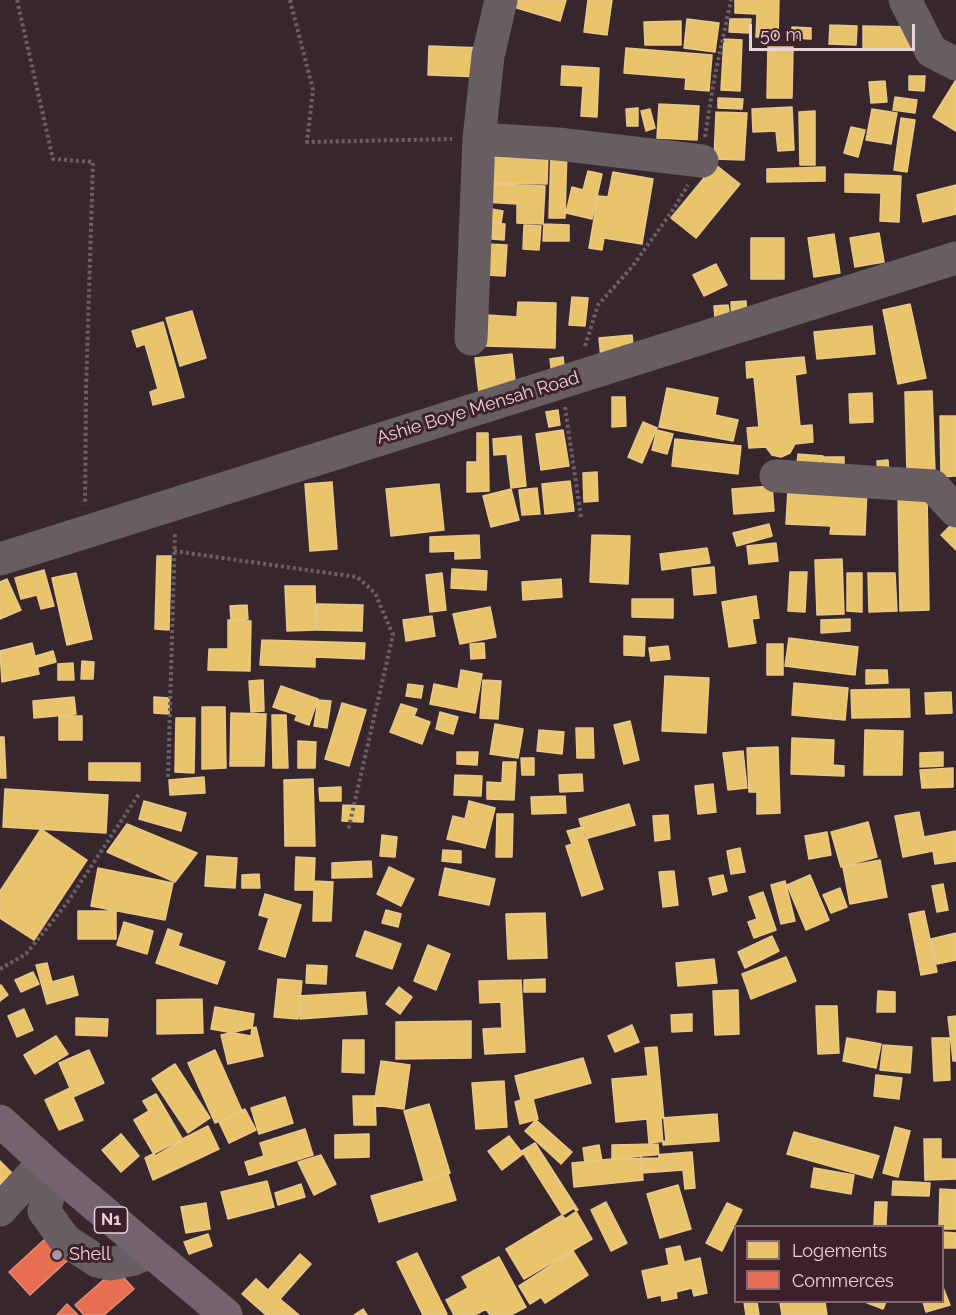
<!DOCTYPE html>
<style>
body{margin:0}
#map{position:relative;width:956px;height:1315px;overflow:hidden;background:#37272d;font-family:Raleway,sans-serif}
canvas{display:block}
.legend{position:absolute;left:734px;top:1225px;width:210px;height:78px;box-sizing:border-box;background:#3e202c;border:2px solid #826872;margin:0;padding:8px 10px;list-style:none;font-size:18px;color:#e8d3da}
.legend li{display:flex;align-items:center;gap:12px;height:30px}
.legend b{width:30px;border:2px solid #826872}
.scale{position:absolute;left:749px;top:24px;width:166px;height:27px;box-sizing:border-box;border:3px solid #e8d3da;border-top:0;padding-left:8px;font-size:18px;line-height:21px;white-space:nowrap;color:#e8d3da;-webkit-text-stroke:4px #3e202c;paint-order:stroke}
</style>
<div id="map">
<canvas width="956" height="1315"></canvas>
<ul class="legend">
<li><b style="height:16px;background:#e9c46a"></b>Logements</li>
<li><b style="height:16px;background:#e76f51"></b>Commerces</li>
</ul>
<div class="scale">50 m</div>
</div>
<script>
const g = document.querySelector('canvas').getContext('2d');
g.lineJoin = 'round';
function fillPath(path, color) { g.fillStyle = color; g.fill(path, 'evenodd'); }
const toPath = rows => new Path2D(rows.map(r => 'M' + r).join(''));
function strokePath(path, color, width, dash) { g.strokeStyle = color; g.lineWidth = width; g.lineCap = dash ? 'butt' : 'round'; g.setLineDash(dash || []); g.stroke(path); }
function write(font, color, halo, rows, align = 'center') {
  g.font = font + ' Raleway,sans-serif'; g.lineWidth = 6; g.setLineDash([]); g.textBaseline = 'middle'; g.strokeStyle = halo; g.fillStyle = color; for (const [text, x, y, turn = 0] of rows) {
    g.save(); g.translate(x, y); g.rotate((+turn || 0) * Math.PI / 180); g.textAlign = isNaN(turn) ? turn : align; if (halo) g.strokeText(text, 0, 0); g.fillText(text, 0, 0); g.restore();
  }
}
const homes = toPath([
 [508,0,566,0,560,21,507,5,508,0],
 [588,0,612,0,607,35,584,32,588,0],
 [735,0,779,0,778,37,756,37,757,14,735,13,735,0],
 [687,19,719,23,715,52,684,48,687,19],
 [730,19,751,19,750,33,729,32,730,19],
 [681,21,681,45,645,45,644,22,681,21],
 [830,25,857,26,856,45,829,44,830,25],
 [863,26,915,27,914,50,863,49,863,26],
 [792,27,811,28,811,39,792,38,792,27],
 [724,39,742,40,740,91,721,90,724,39],
 [429,46,483,48,483,77,428,75,429,46],
 [768,47,793,47,792,98,767,98,768,47],
 [626,48,712,55,709,91,685,89,686,78,624,73,626,48],
 [562,66,599,68,597,117,581,116,583,86,561,85,562,66],
 [909,76,925,76,924,91,909,90,909,76],
 [956,80,956,131,933,117,956,80],
 [885,81,887,102,871,103,869,82,885,81],
 [895,97,917,100,915,113,893,110,895,97],
 [718,98,743,99,742,109,718,108,718,98],
 [659,104,699,106,697,140,657,138,659,104],
 [792,107,794,150,778,151,776,131,753,132,752,109,792,107],
 [638,108,638,126,627,126,626,109,638,108],
 [650,109,655,128,646,131,641,111,650,109],
 [872,109,897,113,891,144,866,140,872,109],
 [815,111,815,165,800,165,799,112,815,111],
 [716,112,747,113,744,160,714,159,716,112],
 [901,118,915,120,907,172,894,170,901,118],
 [851,127,865,130,858,157,844,153,851,127],
 [490,149,548,151,547,184,489,183,490,149],
 [551,150,567,150,565,218,549,218,551,150],
 [707,158,740,184,696,238,671,218,704,178,696,171,707,158],
 [825,167,825,181,767,182,767,169,825,167],
 [588,171,602,174,592,219,566,213,572,187,583,190,588,171],
 [613,172,653,179,642,244,604,238,602,250,589,248,598,196,608,197,613,172],
 [845,174,901,176,899,222,880,221,881,193,845,192,845,174],
 [485,184,545,186,543,224,517,223,517,204,484,202,485,184],
 [956,185,956,214,923,222,917,195,956,185],
 [480,207,503,211,501,223,477,219,480,207],
 [482,222,505,224,504,240,481,238,482,222],
 [544,224,569,225,569,241,543,241,544,224],
 [524,225,541,226,539,250,523,249,524,225],
 [879,233,884,262,855,267,850,238,879,233],
 [834,234,840,273,814,277,808,238,834,234],
 [751,238,784,238,784,279,751,279,751,238],
 [487,244,507,245,505,276,485,275,487,244],
 [716,264,727,285,704,296,693,275,716,264],
 [572,297,588,298,585,326,569,325,572,297],
 [746,301,747,320,732,321,731,302,746,301],
 [518,302,556,303,555,348,486,346,487,315,517,317,518,302],
 [910,304,926,378,898,384,883,310,910,304],
 [728,305,731,326,716,328,714,306,728,305],
 [192,311,206,358,180,366,166,318,192,311],
 [163,322,184,397,153,405,150,392,158,389,145,344,137,347,132,331,163,322],
 [872,326,875,354,817,359,814,332,872,326],
 [632,335,634,355,601,358,599,338,632,335],
 [512,354,516,389,479,393,475,358,512,354],
 [563,357,565,375,552,377,550,359,563,357],
 [804,357,806,373,795,375,800,426,812,425,813,442,795,444,790,453,781,457,772,455,766,447,749,448,747,428,759,427,754,377,747,378,746,362,804,357],
 [667,388,718,398,715,415,738,420,733,441,659,427,667,388],
 [932,391,935,473,907,474,905,392,932,391],
 [872,393,873,422,850,423,849,394,872,393],
 [612,397,625,397,626,426,612,427,612,397],
 [558,410,560,425,549,427,546,412,558,410],
 [940,416,956,416,956,476,941,477,940,416],
 [643,422,657,428,642,463,628,457,643,422],
 [563,430,569,466,541,470,536,434,563,430],
 [657,430,673,434,667,454,652,450,657,430],
 [477,433,488,433,489,491,467,492,467,462,477,462,477,433],
 [521,436,526,486,511,488,507,454,494,455,493,439,521,436],
 [675,439,741,446,738,474,672,466,675,439],
 [798,454,823,456,821,477,796,474,798,454],
 [824,457,844,457,844,479,825,480,824,457],
 [888,460,889,478,878,479,877,461,888,460],
 [597,472,598,501,584,502,583,473,597,472],
 [570,481,574,511,545,514,542,484,570,481],
 [332,482,337,549,310,551,305,484,332,482],
 [439,484,444,530,391,536,386,489,439,484],
 [772,486,774,511,734,514,732,489,772,486],
 [867,487,865,535,830,534,831,526,786,524,788,490,867,487],
 [537,488,540,514,522,515,519,490,537,488],
 [511,489,519,520,491,527,483,496,511,489],
 [927,494,929,610,900,611,898,495,927,494],
 [956,503,956,550,941,535,951,525,956,503],
 [769,524,772,536,737,546,733,533,769,524],
 [479,535,480,558,455,559,455,551,430,552,430,537,479,535],
 [592,535,630,536,628,584,590,582,592,535],
 [776,543,778,561,749,564,747,546,776,543],
 [707,548,710,563,662,570,660,554,707,548],
 [157,556,171,556,169,630,155,629,157,556],
 [842,559,844,614,817,615,815,560,842,559],
 [714,567,716,593,694,595,692,569,714,567],
 [452,569,487,571,486,590,451,588,452,569],
 [44,570,54,606,41,609,37,595,21,599,15,578,44,570],
 [790,572,807,572,805,612,788,611,790,572],
 [76,573,92,639,67,645,52,578,76,573],
 [442,573,446,610,430,612,426,575,442,573],
 [847,573,862,573,862,612,847,611,847,573],
 [868,573,895,573,897,611,869,612,868,573],
 [7,579,21,610,0,619,0,582,7,579],
 [561,579,562,597,523,600,522,582,561,579],
 [285,586,315,586,316,630,287,631,285,586],
 [756,596,759,618,752,619,756,643,729,647,722,602,756,596],
 [632,599,673,599,673,618,632,617,632,599],
 [317,604,363,605,362,631,317,630,317,604],
 [247,605,248,619,231,620,230,606,247,605],
 [490,607,496,637,460,644,453,614,490,607],
 [432,616,435,636,406,641,403,620,432,616],
 [850,619,850,631,821,633,821,620,850,619],
 [228,620,251,621,250,671,208,670,209,649,228,649,228,620],
 [624,636,645,637,644,656,624,655,624,636],
 [789,638,858,647,855,675,785,666,789,638],
 [262,640,365,643,364,659,315,657,315,667,260,665,262,640],
 [32,643,39,674,2,682,0,651,32,643],
 [484,643,485,658,471,659,470,644,484,643],
 [767,644,783,644,783,675,767,675,767,644],
 [668,646,670,659,651,661,649,648,668,646],
 [53,651,56,662,38,667,36,656,53,651],
 [82,661,94,662,93,679,81,679,82,661],
 [73,663,74,680,58,680,58,664,73,663],
 [461,670,482,674,475,713,430,704,434,684,458,689,461,670],
 [866,670,887,670,888,683,866,684,866,670],
 [665,676,709,678,706,733,662,731,665,676],
 [263,680,264,711,251,712,249,681,263,680],
 [483,680,501,681,498,719,480,718,483,680],
 [794,683,848,688,845,720,792,715,794,683],
 [408,684,423,686,421,698,406,696,408,684],
 [281,686,318,699,309,725,295,720,297,715,273,707,281,686],
 [909,689,910,717,852,718,851,690,909,689],
 [951,692,952,713,926,714,925,693,951,692],
 [74,697,76,714,34,718,33,701,74,697],
 [154,697,169,698,169,714,154,713,154,697],
 [318,700,331,701,327,728,314,726,318,700],
 [342,703,366,710,349,766,325,759,342,703],
 [401,704,417,709,414,716,430,722,422,744,390,732,401,704],
 [202,707,225,707,226,768,202,769,202,707],
 [440,712,458,717,453,734,436,729,440,712],
 [231,713,266,714,264,766,230,766,231,713],
 [272,715,286,715,288,768,273,768,272,715],
 [59,716,82,716,82,740,59,740,59,716],
 [176,718,195,718,194,773,175,772,176,718],
 [630,721,639,760,624,764,614,725,630,721],
 [495,724,523,729,518,758,490,754,495,724],
 [576,728,593,728,594,758,577,758,576,728],
 [539,730,564,732,562,754,537,751,539,730],
 [865,730,903,731,902,775,864,775,865,730],
 [0,737,4,737,6,778,0,778,0,737],
 [792,738,834,740,833,765,844,766,844,776,791,774,792,738],
 [298,741,316,742,315,768,298,768,298,741],
 [778,747,780,813,757,814,757,792,749,792,747,748,778,747],
 [743,751,747,788,728,790,723,753,743,751],
 [457,752,478,752,477,765,457,764,457,752],
 [943,752,943,766,920,767,920,753,943,752],
 [521,758,534,758,534,775,522,775,521,758],
 [503,762,516,762,514,800,487,799,487,782,502,783,503,762],
 [89,763,140,763,140,781,89,780,89,763],
 [953,768,953,787,922,788,920,770,953,768],
 [582,774,583,791,560,792,559,775,582,774],
 [455,775,482,776,481,796,454,795,455,775],
 [204,777,205,793,170,795,169,780,204,777],
 [313,779,315,846,285,846,284,780,313,779],
 [713,784,716,812,698,814,695,786,713,784],
 [341,787,341,801,320,801,319,788,341,787],
 [5,789,108,795,106,833,3,827,5,789],
 [565,796,566,813,532,814,531,797,565,796],
 [144,801,186,813,181,831,139,819,144,801],
 [469,801,495,808,485,848,447,839,453,816,465,819,469,801],
 [629,804,635,825,585,839,579,819,629,804],
 [343,805,364,806,363,822,342,821,343,805],
 [919,812,924,837,956,831,956,861,935,864,933,851,903,857,895,816,919,812],
 [497,814,513,814,512,857,496,857,497,814],
 [668,815,670,839,655,841,653,816,668,815],
 [868,822,877,857,841,867,831,832,868,822],
 [127,824,197,853,175,882,107,852,127,824],
 [583,827,603,889,582,896,566,846,572,844,567,831,583,827],
 [41,829,87,860,34,940,0,918,0,891,41,829],
 [827,832,831,855,809,859,805,836,827,832],
 [382,835,397,837,395,857,380,856,382,835],
 [740,848,745,872,731,874,727,851,740,848],
 [443,850,461,851,461,863,442,861,443,850],
 [207,856,237,858,235,888,205,886,207,856],
 [296,857,315,858,314,881,333,882,331,921,313,921,314,890,295,890,296,857],
 [880,860,887,897,850,904,843,867,880,860],
 [371,861,372,877,332,878,332,863,371,861],
 [389,867,414,879,401,906,377,894,389,867],
 [98,868,173,883,165,920,91,906,98,868],
 [445,868,495,879,489,905,439,895,445,868],
 [674,871,678,905,663,907,659,872,674,871],
 [259,874,260,888,242,888,242,875,259,874],
 [723,875,727,891,713,895,709,878,723,875],
 [810,875,829,920,806,930,787,885,810,875],
 [785,881,795,921,781,924,771,885,785,881],
 [943,884,948,910,937,912,932,886,943,884],
 [840,888,847,907,831,913,823,895,840,888],
 [763,892,776,930,754,938,748,922,757,919,749,897,763,892],
 [265,894,301,905,285,957,259,949,269,918,259,915,265,894],
 [386,910,401,914,398,927,382,923,386,910],
 [78,911,116,911,116,939,78,939,78,911],
 [924,911,937,972,921,975,909,914,924,911],
 [545,913,547,958,508,959,506,914,545,913],
 [124,922,153,931,147,954,117,945,124,922],
 [168,929,182,934,178,946,225,962,217,984,156,963,168,929],
 [365,931,401,944,392,969,356,956,365,931],
 [956,933,956,960,937,964,931,939,956,933],
 [772,936,779,951,745,968,738,952,772,936],
 [428,945,450,954,436,990,414,981,428,945],
 [786,957,796,981,751,999,742,974,786,957],
 [714,959,717,983,678,986,676,963,714,959],
 [47,963,52,982,73,976,78,995,47,1004,36,965,47,963],
 [307,965,327,966,326,984,306,983,307,965],
 [33,972,39,984,21,992,15,980,33,972],
 [278,979,302,981,298,1019,274,1017,278,979],
 [545,979,545,992,524,992,524,980,545,979],
 [521,980,525,1052,485,1054,483,1029,502,1028,501,1002,480,1003,479,981,521,980],
 [1,985,8,995,0,1001,0,986,1,985],
 [399,987,412,997,400,1014,386,1004,399,987],
 [738,990,739,1034,715,1035,713,991,738,990],
 [878,991,895,992,895,1012,877,1012,878,991],
 [365,992,367,1014,300,1019,299,996,365,992],
 [202,999,203,1033,157,1034,157,1000,202,999],
 [816,1006,837,1006,839,1053,818,1054,816,1006],
 [215,1007,254,1014,251,1036,211,1029,215,1007],
 [24,1009,33,1030,17,1037,8,1016,24,1009],
 [692,1014,692,1031,672,1032,671,1015,692,1014],
 [956,1016,956,1061,953,1061,948,1017,956,1016],
 [76,1018,108,1019,107,1036,76,1035,76,1018],
 [471,1021,471,1058,396,1059,396,1022,471,1021],
 [632,1025,639,1042,615,1052,608,1036,632,1025],
 [256,1027,263,1056,228,1064,221,1035,256,1027],
 [56,1036,68,1054,35,1074,24,1055,56,1036],
 [847,1038,881,1044,876,1068,843,1061,847,1038],
 [932,1038,949,1038,950,1080,934,1081,932,1038],
 [343,1040,364,1040,364,1073,342,1072,343,1040],
 [883,1045,912,1047,910,1073,880,1070,883,1045],
 [657,1047,666,1141,649,1143,647,1119,616,1122,612,1079,648,1076,645,1048,657,1047],
 [89,1050,104,1083,73,1097,83,1120,59,1130,45,1100,70,1088,59,1063,89,1050],
 [215,1050,242,1111,215,1123,188,1063,215,1050],
 [583,1058,591,1083,533,1099,538,1119,520,1124,515,1102,521,1100,515,1076,583,1058],
 [381,1061,410,1065,404,1109,374,1105,381,1061],
 [175,1064,210,1118,188,1133,152,1079,175,1064],
 [876,1075,902,1078,899,1099,874,1096,876,1075],
 [504,1081,507,1127,476,1129,472,1083,504,1081],
 [156,1094,183,1140,155,1156,134,1120,149,1111,143,1101,156,1094],
 [353,1096,375,1096,376,1125,354,1125,353,1096],
 [285,1097,293,1123,259,1134,251,1108,285,1097],
 [429,1104,450,1173,424,1180,404,1111,429,1104],
 [245,1109,256,1130,229,1143,219,1122,245,1109],
 [717,1114,719,1141,663,1145,661,1118,717,1114],
 [536,1120,572,1152,561,1164,525,1131,536,1120],
 [208,1126,219,1149,153,1180,145,1158,208,1126],
 [895,1127,910,1131,898,1177,883,1173,895,1127],
 [305,1129,313,1155,249,1175,245,1162,264,1156,260,1143,305,1129],
 [794,1132,879,1156,872,1178,787,1154,794,1132],
 [121,1134,139,1156,121,1172,102,1150,121,1134],
 [369,1134,369,1157,335,1158,335,1135,369,1134],
 [509,1136,523,1154,502,1170,488,1151,509,1136],
 [924,1139,941,1139,941,1159,956,1159,956,1179,925,1180,924,1139],
 [535,1143,578,1210,565,1219,522,1151,535,1143],
 [658,1144,659,1158,612,1159,612,1145,658,1144],
 [599,1145,602,1161,585,1163,583,1148,599,1145],
 [692,1152,695,1188,685,1189,683,1170,642,1173,641,1156,692,1152],
 [321,1155,336,1184,314,1195,298,1162,321,1155],
 [641,1156,643,1180,574,1187,572,1163,641,1156],
 [0,1161,13,1174,0,1188,0,1161],
 [814,1168,854,1175,851,1194,811,1187,814,1168],
 [448,1174,456,1200,379,1222,371,1196,448,1174],
 [267,1181,274,1207,228,1219,221,1192,267,1181],
 [893,1181,930,1183,929,1196,892,1195,893,1181],
 [301,1184,305,1197,278,1205,275,1193,301,1184],
 [678,1185,691,1229,660,1238,647,1194,678,1185],
 [940,1189,956,1190,956,1229,942,1229,942,1226,939,1226,940,1189],
 [606,1202,627,1243,611,1251,591,1210,606,1202],
 [875,1202,887,1202,886,1225,874,1225,875,1202],
 [206,1203,210,1229,186,1233,181,1207,206,1203],
 [727,1203,742,1210,722,1251,706,1243,727,1203],
 [574,1208,592,1239,524,1279,506,1249,574,1208],
 [942,1232,956,1233,956,1248,942,1248,942,1232],
 [208,1234,212,1246,189,1254,184,1242,208,1234],
 [680,1246,684,1262,700,1258,707,1293,694,1296,692,1288,676,1292,677,1298,662,1301,661,1295,648,1298,642,1271,669,1265,666,1249,680,1246],
 [573,1251,588,1275,545,1303,541,1297,530,1304,519,1286,573,1251],
 [417,1253,447,1314,445,1315,423,1315,397,1262,417,1253],
 [300,1254,311,1264,280,1299,299,1315,266,1315,242,1294,256,1279,268,1290,300,1254],
 [499,1257,526,1307,511,1315,490,1315,486,1309,475,1315,454,1315,446,1300,468,1288,462,1277,499,1257],
 [942,1285,950,1305,926,1312,923,1302,942,1302,942,1285],
 [744,1302,757,1302,759,1315,746,1315,744,1302],
 [780,1302,825,1302,827,1315,782,1315,780,1302],
 [865,1302,886,1302,883,1309,865,1302],
 [363,1309,367,1315,354,1315,363,1309]
]);
const shops = toPath([
 [45,1239,67,1261,30,1295,9,1272,45,1239],
 [116,1269,134,1289,104,1315,84,1315,75,1305,116,1269],
 [67,1304,78,1315,57,1315,67,1304]
]);
const path = toPath([
 [17,0,53,159,93,162,86,390,85,505],
 [290,0,313,90,307,142,452,139],
 [705,137,714,80,731,0],
 [585,346,598,305,632,267,673,210,688,185],
 [565,407,581,517],
 [174,551,357,577,375,593,393,635,348,831],
 [168,777,175,532],
 [0,969,26,954,67,903,139,794]
]);
const minor = toPath([
 [905,0,931,51,956,64],
 [479,139,488,56,501,0],
 [471,339,479,139,558,144,702,161],
 [776,476,933,486,956,511],
 [0,559,956,258],
 [56,1172,44,1211,65,1240,97,1261,110,1264,134,1259,150,1252],
 [0,1210,44,1162]
]);
const highway = toPath([
 [0,1121,56,1172,226,1315]
]);
const markers = [
 [57,1255,6,"#aa979d"]
];
const shields = [
 [111,1220,33]
];
const shieldNames = [
 ["N1",111,1220]
];
const streetNames = [
 ["Ashie Boye Mensah Road",478,408,-17]
];
const poiNames = [
 ["Shell",69,1255]
];
fillPath(homes, '#e9c46a');
strokePath(homes, '#e9c88c', 1.5);
fillPath(shops, '#e76f51');
strokePath(shops, '#e78d7a', 1.5);
strokePath(path, '#6a5f65', 4, [3, 3]);
strokePath(minor, '#675e64', 33);
strokePath(highway, '#72636c', 33);
for (const [x, y, r, color] of markers) { const dot = new Path2D(); dot.arc(x, y, r, 0, 2 * Math.PI); g.fillStyle = color; g.fill(dot); strokePath(dot, '#3e202c', 2); }
for (const [x, y, w] of shields) { const box = new Path2D(); box.roundRect(x - w / 2, y - 13, w, 26, 4.5); g.fillStyle = '#3e202c'; g.fill(box); strokePath(box, '#e8d3da', 1.5); }
write('bold 16px', '#e8d3da', null, shieldNames);
write('18px', '#e8d3da', '#3e202c', streetNames);
write('18px', '#e8d3da', '#3e202c', poiNames, 'left');
</script>
